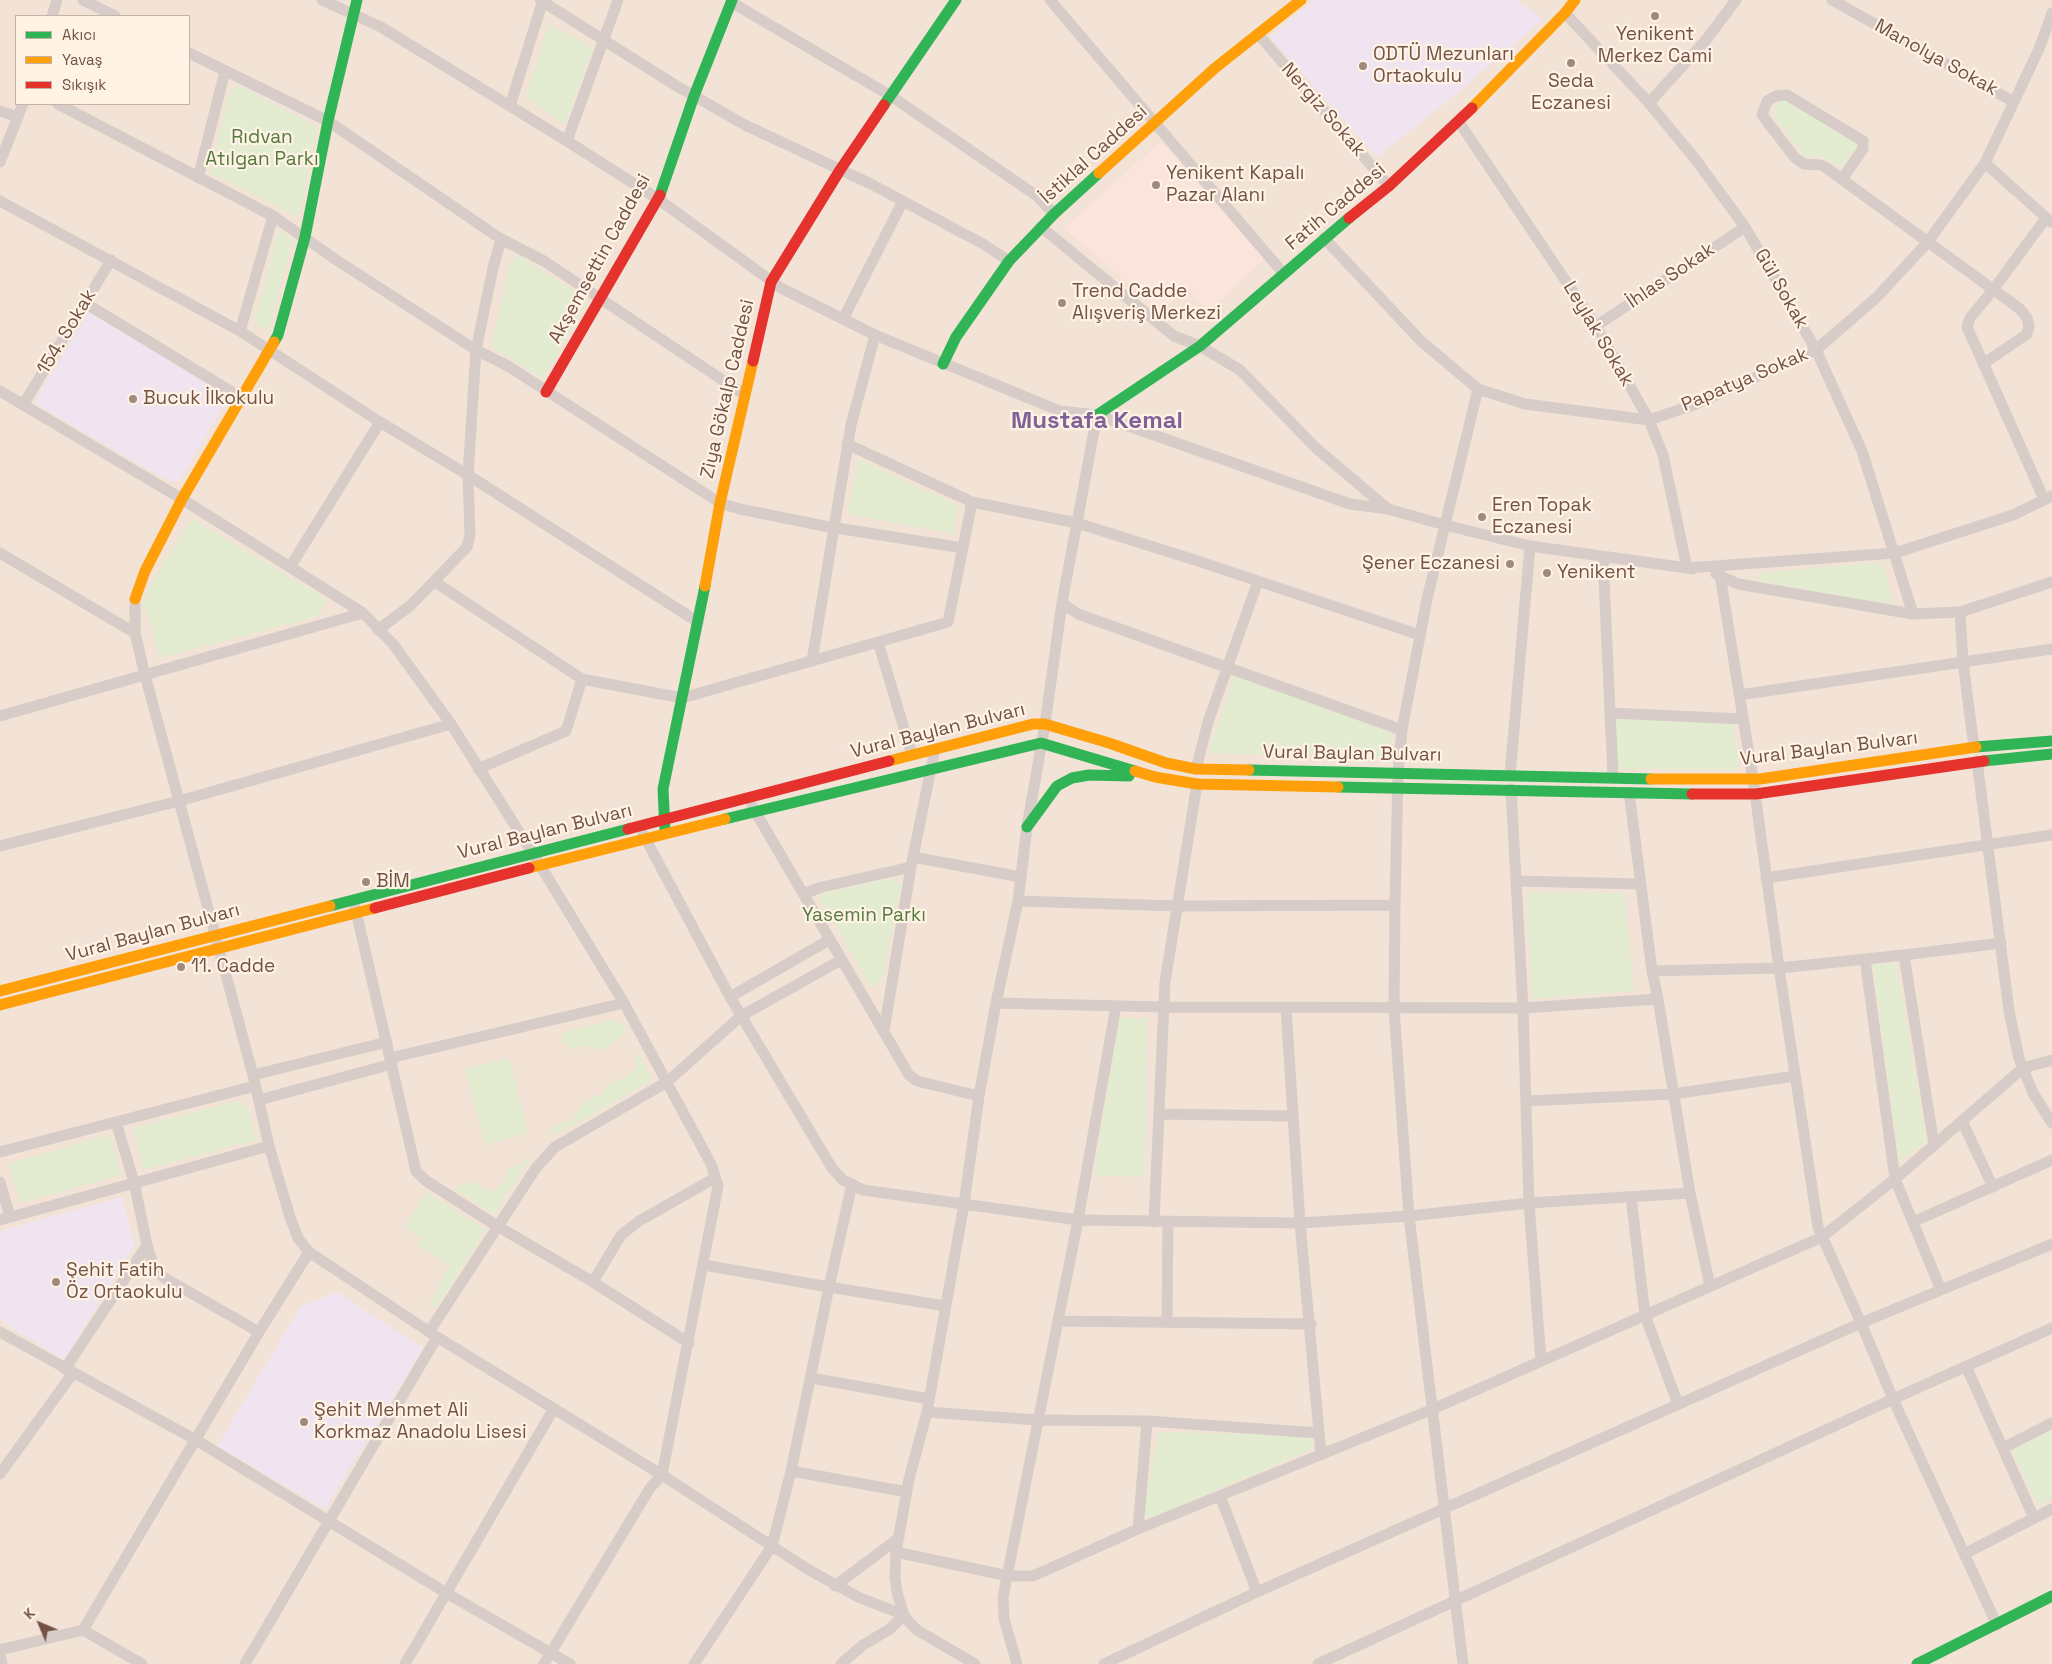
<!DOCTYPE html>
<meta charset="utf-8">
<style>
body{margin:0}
#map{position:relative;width:2052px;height:1664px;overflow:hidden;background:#f6eee6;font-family:"Space Grotesk",sans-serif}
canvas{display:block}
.legend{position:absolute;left:15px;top:15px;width:175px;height:90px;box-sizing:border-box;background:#fff3e6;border:1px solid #c7b3a6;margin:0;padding:6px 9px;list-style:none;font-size:15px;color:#745246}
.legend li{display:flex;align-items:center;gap:10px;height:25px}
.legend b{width:25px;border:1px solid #c7b3a6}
.north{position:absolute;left:15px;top:1599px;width:50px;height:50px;-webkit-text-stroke:4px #fff3e6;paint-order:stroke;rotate:315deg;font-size:14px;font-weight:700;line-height:20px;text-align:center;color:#745246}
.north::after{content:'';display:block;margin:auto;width:18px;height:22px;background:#745246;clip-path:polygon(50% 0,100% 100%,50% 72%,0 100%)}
</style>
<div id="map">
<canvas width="2052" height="1664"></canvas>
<ul class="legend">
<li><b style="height:6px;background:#30b455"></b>Akıcı</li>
<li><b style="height:6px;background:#ff9f0a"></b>Yavaş</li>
<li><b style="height:6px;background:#e5322d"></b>Sıkışık</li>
</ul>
<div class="north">K</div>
</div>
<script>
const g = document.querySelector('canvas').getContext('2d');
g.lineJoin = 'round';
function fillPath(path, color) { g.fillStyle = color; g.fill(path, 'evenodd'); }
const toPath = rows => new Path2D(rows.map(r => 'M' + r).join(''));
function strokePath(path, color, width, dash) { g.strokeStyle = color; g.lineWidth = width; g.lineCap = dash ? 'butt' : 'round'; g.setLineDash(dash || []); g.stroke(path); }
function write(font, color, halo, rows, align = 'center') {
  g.font = font + ' "Space Grotesk",sans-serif'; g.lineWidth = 4.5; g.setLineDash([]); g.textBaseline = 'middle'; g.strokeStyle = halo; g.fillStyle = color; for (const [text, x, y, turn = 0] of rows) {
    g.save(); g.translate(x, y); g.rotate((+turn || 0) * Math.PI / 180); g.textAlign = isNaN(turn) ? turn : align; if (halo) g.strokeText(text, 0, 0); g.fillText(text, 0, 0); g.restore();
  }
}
const residential = toPath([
 [0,0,2052,0,2052,1664,0,1664],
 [16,16,189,16,189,104,16,104]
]);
const commercial = toPath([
 [1161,141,1265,258,1208,312,1186,287,1161,312,1064,228]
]);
const education = toPath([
 [1313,0,1516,0,1543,19,1456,94,1377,157,1270,37],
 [89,312,229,397,179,481,170,482,37,405,36,400],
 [122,1197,135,1244,64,1360,0,1320,0,1235,3,1230],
 [337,1292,423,1348,325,1509,217,1446,301,1306]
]);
const green = toPath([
 [549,24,593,48,565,125,525,97],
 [239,85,317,127,300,213,295,216,210,173,230,90],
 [1782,99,1795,103,1858,144,1842,167,1819,156,1806,158,1772,114],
 [279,231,293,237,269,332,254,322],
 [518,255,588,300,544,377,542,378,491,346,510,264],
 [858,459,957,505,954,534,848,514],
 [194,520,328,600,316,617,160,658,144,601,147,592,188,523],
 [1879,562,1886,570,1892,601,1890,605,1758,581,1758,573],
 [1235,675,1390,731,1391,734,1390,752,1388,756,1382,758,1208,753],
 [1620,718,1730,721,1734,725,1739,768,1737,770,1617,769,1615,720],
 [886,879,902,883,882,981,872,988,817,895],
 [1526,892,1624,893,1634,991,1532,999],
 [1894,963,1897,968,1927,1142,1899,1161,1873,965],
 [1119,1018,1147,1018,1145,1177,1094,1175],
 [615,1019,625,1027,625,1031,606,1050,582,1045,574,1050,569,1048,561,1041,563,1032],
 [639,1055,653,1079,650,1082,552,1136,551,1129,564,1122,572,1120,583,1104,592,1097,600,1096,610,1083,625,1079,638,1066,635,1062,636,1057],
 [509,1058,528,1133,485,1145,465,1069],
 [236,1101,248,1108,256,1140,143,1170,133,1128],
 [110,1135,121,1175,20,1203,9,1163],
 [530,1158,495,1214,453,1189,469,1182,493,1192,503,1183,508,1170],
 [427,1192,486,1230,435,1309,429,1305,439,1288,437,1286,450,1265,417,1245,421,1238,404,1227],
 [2052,1430,2052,1499,2039,1506,2012,1450],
 [1159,1432,1310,1435,1312,1448,1308,1451,1152,1518,1147,1517,1143,1511]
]);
const street = toPath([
 [83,0,115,16],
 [322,0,381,27,567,141,658,199,781,288,875,335,1060,411,1097,415,1350,504,1388,509],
 [540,0,675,85,745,125,871,184,983,244,1009,261],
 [1050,0,1284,274],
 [1832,0,2014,102],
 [731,2,891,96,1037,196,1054,214],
 [1565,13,1649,103,1696,160,1745,227,1816,350,1862,451,1913,614],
 [52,16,57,0],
 [1258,34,1389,186],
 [189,53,328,121,501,239,544,261,745,395],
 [1649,103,1706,40,1736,0],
 [58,104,273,216,338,261,476,350,508,366,720,503,740,509,824,526,963,548],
 [510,106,543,0],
 [0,111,18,117],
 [1459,122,1596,326,1649,420,1663,455,1687,568,1693,569],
 [567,141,618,0],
 [0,162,23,104],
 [1985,163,2051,222],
 [198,178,225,71],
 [1842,179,1863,149,1863,141,1787,95,1776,96,1767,101,1762,115,1795,158,1804,164,1820,165,1825,167,2020,309,2027,318,2029,326,2027,334,1983,364],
 [0,201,240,331,380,422,468,475,698,622],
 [1041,227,1174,336,1200,346,1240,370,1316,448,1388,509,1445,525,1530,546,1687,568,1895,553,2013,515,2052,496],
 [1324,238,1421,341,1478,389,1525,404,1649,420,1696,404,1816,350,1877,297,1927,243,1985,163,2039,49,2052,13],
 [85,303,242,398],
 [843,319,903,201],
 [1596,326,1745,227],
 [240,331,273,216],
 [0,391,182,499,363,613,393,644,451,724,540,865,624,1003,711,1164,718,1186,662,1475,650,1488,544,1664],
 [23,405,111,260],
 [847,444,972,502,1077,523,1201,562,1420,635],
 [2044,499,1967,327,1970,318,1993,290,2046,218],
 [0,553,135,633],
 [1603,557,1613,777],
 [290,567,380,422],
 [1716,574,1738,584,1913,614,1960,612,2052,582],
 [1720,575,1753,779,1779,968,1818,1227,1861,1323,1893,1399,1997,1625],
 [435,582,582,679],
 [135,599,135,633,145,675,253,1075,269,1146,290,1217,298,1238,309,1252,437,1337,662,1475,809,1570,858,1597,904,1615,890,1629,863,1645,841,1664],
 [1062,603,1078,614,1402,730],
 [1960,612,1963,662,1974,747],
 [378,630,411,605,467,547,470,535,468,475,476,350,493,268,501,239],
 [878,642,912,755],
 [812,661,851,425,875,335],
 [1739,695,2052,649],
 [1610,713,1743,719],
 [0,716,363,613],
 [1977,761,2009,1011,2019,1058,2033,1093,2052,1123],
 [478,769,566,731,582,679,682,698,948,622,972,502],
 [1196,769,1208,722,1258,581],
 [1510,775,1530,546],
 [1511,789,1523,1008,1529,1203,1541,1361],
 [1629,792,1652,971,1658,999,1690,1193,1710,1286],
 [752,806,909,1075,917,1081,979,1096],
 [643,834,730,997,832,1168,843,1180,863,1190,1078,1220,1300,1223,1409,1216,1529,1203,1690,1193],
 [0,846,179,801,451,724],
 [913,857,1021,877],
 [1766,878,2052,835],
 [1517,881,1640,884],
 [803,894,822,887,911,867],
 [1018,901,1178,906,1395,905],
 [355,907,416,1171,425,1180,497,1226,593,1282,689,1343],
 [1904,955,1934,1145],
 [1865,959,1895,1179,1941,1290],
 [1652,971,1779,968,1904,955,2001,943],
 [730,997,829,940],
 [996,1003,1163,1007,1523,1008,1658,999],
 [1116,1006,1078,1220,1058,1321,1311,1324],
 [1286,1008,1300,1223,1321,1455],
 [884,1031,911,867,935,749],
 [390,1058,624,1003],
 [253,1075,387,1042],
 [259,1100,392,1064],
 [1526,1101,1673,1094,1795,1076],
 [1160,1114,1293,1116],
 [1962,1121,1993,1187],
 [116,1122,134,1182,147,1245,154,1267,163,1277,259,1332],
 [0,1152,255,1086],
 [0,1182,10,1217],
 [852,1184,829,1287,945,1306],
 [1631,1197,1645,1315,1678,1404],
 [0,1220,269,1146],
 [1154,1222,1165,982,1197,784],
 [1913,1222,2052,1160],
 [593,1282,621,1235,639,1221,715,1178],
 [1167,1322,1168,1222],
 [0,1332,196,1440,448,1594,570,1664],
 [429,1332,536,1168,555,1147,667,1082,741,1016,841,960],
 [1966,1366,2034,1518],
 [65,1369,147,1245],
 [811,1378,929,1399],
 [927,1412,1037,1420,1147,1421,1319,1433],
 [2003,1448,2052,1423],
 [791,1471,907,1492],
 [0,1474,73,1373],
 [1220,1496,1257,1592],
 [1138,1529,1147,1421],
 [896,1552,1008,1576,1033,1576,1138,1529,1433,1409,1822,1237,1895,1179,2023,1068,2052,1060],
 [1964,1554,2052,1509],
 [835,1586,899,1538],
 [83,1630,142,1664],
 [0,1650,83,1630,259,1332,309,1252],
 [0,1655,2,1664],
 [245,1664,437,1337],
 [405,1664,553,1410],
 [694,1664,772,1546,791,1471,829,1287,704,1265],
 [975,1664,917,1630,910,1623,904,1615,897,1592,895,1578,896,1552,909,1479,927,1412,964,1204,979,1096,996,1003,1018,901,1027,827,1045,724,1062,603,1097,415],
 [1017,1664,1004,1619,1003,1597,1058,1321],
 [1104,1664,1257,1592,1861,1323,2052,1244],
 [1318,1664,1893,1399,2052,1328],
 [1463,1664,1409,1216,1394,1009,1395,905,1398,772,1402,730,1427,599,1478,389]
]);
const fast = toPath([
 [884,105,956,0],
 [660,195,694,96,732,0],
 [274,342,278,335,305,237,328,121,357,0],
 [943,364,956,337,1009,261,1054,214,1099,173],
 [1097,415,1200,346,1349,218],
 [1976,747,2052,741],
 [1984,761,2052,754],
 [1249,770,1651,779],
 [1338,787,1692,794],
 [725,819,1041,743,1135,771],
 [1027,827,1057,786,1072,778,1089,775,1129,776],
 [665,830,663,789,705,586],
 [330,906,628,829],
 [1917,1664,2052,1596]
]);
const slow = toPath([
 [1472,108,1565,13,1575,0],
 [1099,173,1215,68,1301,0],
 [705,586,720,503,753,361],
 [135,599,145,571,182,499,274,342],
 [889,761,1033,724,1045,724,1109,743,1166,763,1196,769,1249,770],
 [1135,771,1155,777,1197,784,1338,787],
 [1651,779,1760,779,1976,747],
 [529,868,725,819],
 [0,991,330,906],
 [0,1005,375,908]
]);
const jam = toPath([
 [1349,218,1389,186,1472,108],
 [753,361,771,282,840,170,884,105],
 [546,392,660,195],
 [1692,794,1756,794,1984,761],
 [628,829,889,761],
 [375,908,529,868]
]);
const markers = [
 [1655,16,5,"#a2897e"],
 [1571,63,5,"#a2897e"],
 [1363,66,5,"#a2897e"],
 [1156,185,5,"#a2897e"],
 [1062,303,5,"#a2897e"],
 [133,399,5,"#a2897e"],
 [1482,517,5,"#a2897e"],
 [1510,564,5,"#a2897e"],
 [1547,573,5,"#a2897e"],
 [366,882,5,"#a2897e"],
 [181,967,5,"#a2897e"],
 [56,1282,5,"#a2897e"],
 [304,1422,5,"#a2897e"]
];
const poiNames = [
 ["Yenikent",1655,35,"center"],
 ["Merkez Cami",1655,57,"center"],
 ["ODTÜ Mezunları",1373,55],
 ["Ortaokulu",1373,77],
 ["Seda",1571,82,"center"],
 ["Eczanesi",1571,104,"center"],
 ["Yenikent Kapalı",1166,174],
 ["Pazar Alanı",1166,196],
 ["Trend Cadde",1072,292],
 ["Alışveriş Merkezi",1072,314],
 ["Bucuk İlkokulu",143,399],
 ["Eren Topak",1492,506],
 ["Eczanesi",1492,528],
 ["Şener Eczanesi",1500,564,"right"],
 ["Yenikent",1557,573],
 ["BİM",376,882],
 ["11. Cadde",191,967],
 ["Şehit Fatih",66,1271],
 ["Öz Ortaokulu",66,1293],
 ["Şehit Mehmet Ali",314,1411],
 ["Korkmaz Anadolu Lisesi",314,1433]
];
const streetNames = [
 ["Manolya Sokak",1936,58,29],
 ["Nergiz Sokak",1323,110,49],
 ["İstiklal Caddesi",1094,155,-42],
 ["Fatih Caddesi",1336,207,-40],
 ["Akşemsettin Caddesi",600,259,-61],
 ["İhlas Sokak",1671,276,-34],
 ["Gül Sokak",1781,289,60],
 ["154. Sokak",67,332,-59],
 ["Leylak Sokak",1598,334,59],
 ["Papatya Sokak",1745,380,-23],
 ["Ziya Gökalp Caddesi",728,389,-77],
 ["Vural Baylan Bulvarı",938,731,-14],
 ["Vural Baylan Bulvarı",1829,749,-7],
 ["Vural Baylan Bulvarı",1352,754,1],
 ["Vural Baylan Bulvarı",545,832,-14],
 ["Vural Baylan Bulvarı",153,933,-15]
];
const parkNames = [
 ["Rıdvan",262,138],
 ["Atılgan Parkı",262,160],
 ["Yasemin Parkı",864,916]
];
const districtNames = [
 ["Mustafa Kemal",1097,421]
];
fillPath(residential, '#f2e3d6');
fillPath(commercial, '#fae4db');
fillPath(education, '#f0e4f0');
fillPath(green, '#e3ecd0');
strokePath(street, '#d7ccc8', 11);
strokePath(fast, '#30b455', 11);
strokePath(slow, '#ff9f0a', 11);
strokePath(jam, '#e5322d', 11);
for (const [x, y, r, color] of markers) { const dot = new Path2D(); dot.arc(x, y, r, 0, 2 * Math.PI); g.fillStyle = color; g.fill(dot); strokePath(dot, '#fff3e6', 2); }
write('19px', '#745246', '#fff3e6', poiNames, 'left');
write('19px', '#745246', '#fff3e6', streetNames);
write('19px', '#557a3e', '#fff3e6', parkNames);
write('bold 24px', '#806198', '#fff3e6', districtNames);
</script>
